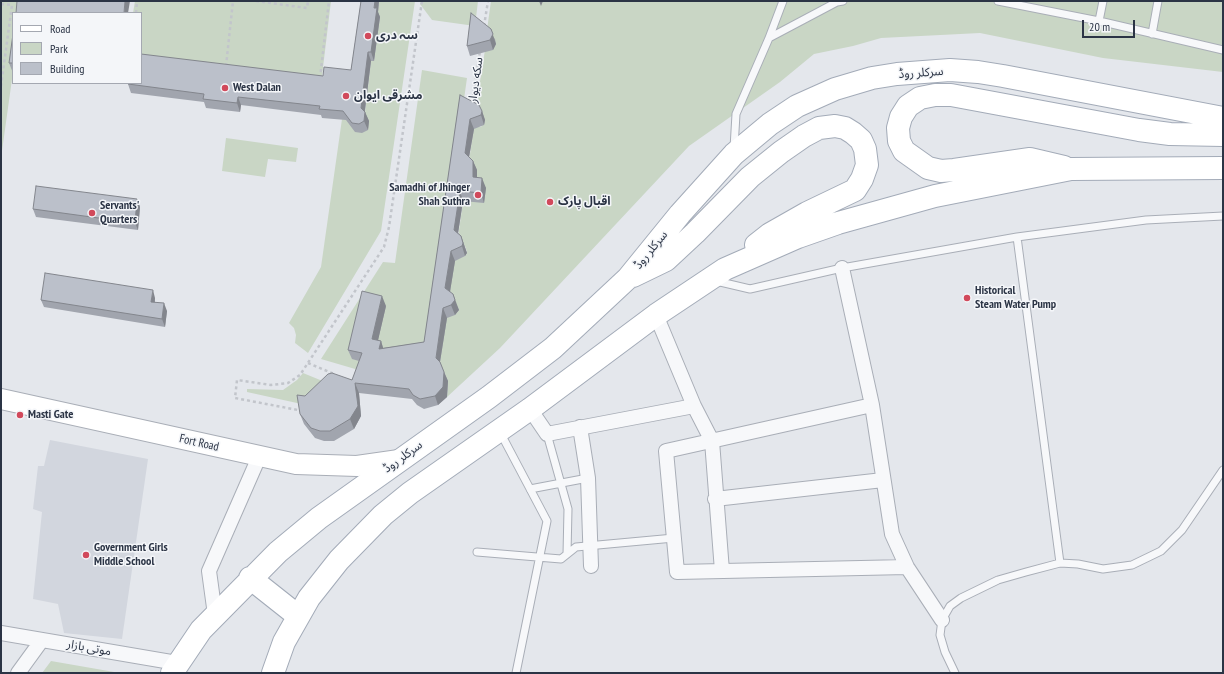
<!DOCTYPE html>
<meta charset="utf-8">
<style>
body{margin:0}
#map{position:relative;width:1224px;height:674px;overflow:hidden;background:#e4e7ec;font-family:"PT Sans Narrow",sans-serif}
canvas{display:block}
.frame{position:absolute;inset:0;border:2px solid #2b3445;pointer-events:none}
.legend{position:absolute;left:12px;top:12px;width:130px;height:72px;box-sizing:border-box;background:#f4f6f9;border:1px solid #a4a8b1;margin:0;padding:5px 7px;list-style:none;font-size:12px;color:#2b3445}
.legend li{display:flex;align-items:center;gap:8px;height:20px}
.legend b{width:20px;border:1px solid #a4a8b1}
.scale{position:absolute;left:1082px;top:20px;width:53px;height:18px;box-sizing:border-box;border:2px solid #2b3445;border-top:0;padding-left:5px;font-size:12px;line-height:14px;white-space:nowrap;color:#2b3445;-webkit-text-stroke:3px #f4f6f9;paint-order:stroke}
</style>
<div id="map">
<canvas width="1224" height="674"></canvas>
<div class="frame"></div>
<ul class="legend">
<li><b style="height:5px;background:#fff"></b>Road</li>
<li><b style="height:11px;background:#c9d6c5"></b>Park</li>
<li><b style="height:11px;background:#bbc0ca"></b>Building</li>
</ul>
<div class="scale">20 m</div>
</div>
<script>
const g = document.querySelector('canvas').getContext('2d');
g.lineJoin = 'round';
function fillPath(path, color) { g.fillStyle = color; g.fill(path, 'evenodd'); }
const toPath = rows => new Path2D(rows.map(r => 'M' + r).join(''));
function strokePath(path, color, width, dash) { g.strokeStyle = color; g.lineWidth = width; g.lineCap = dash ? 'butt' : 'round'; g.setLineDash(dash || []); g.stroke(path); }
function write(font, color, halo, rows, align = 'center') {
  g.font = font + ' "PT Sans Narrow","Noto Sans Arabic",sans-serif'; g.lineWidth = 3; g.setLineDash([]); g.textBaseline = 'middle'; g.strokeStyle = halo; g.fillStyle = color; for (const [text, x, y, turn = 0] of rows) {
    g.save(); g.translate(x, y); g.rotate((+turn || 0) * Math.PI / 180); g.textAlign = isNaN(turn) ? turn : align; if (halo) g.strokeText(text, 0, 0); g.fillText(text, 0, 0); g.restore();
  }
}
const built = toPath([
 [50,440,148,459,122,639,64,633,58,604,33,599,42,512,33,509,38,466,44,466]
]);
const green = toPath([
 [1,1,22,1,21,13,13,13,13,72,1,158],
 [135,1,331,1,321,84,141,61,141,13,133,13],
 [379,1,415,1,381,231,308,353,295,343,296,335,294,328,289,323,321,267,342,119,352,121,365,112,371,61,374,61,380,17,377,17],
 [421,1,478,1,475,26,432,20,420,4],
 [491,1,1223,1,1223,72,1103,58,980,33,881,38,853,46,814,54,780,82,689,146,500,348,447,397,448,381,444,372,439,368,447,315,455,315,459,310,456,303,448,302,455,257,466,255,467,252,465,246,457,244,466,181,476,180,477,177,477,171,474,168,468,168,474,126,481,127,485,121,482,114,475,113,485,50,492,50,496,44,492,37,486,37],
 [422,70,467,78,426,366,362,371,321,359,383,262,395,263],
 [226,138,298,148,296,162,268,159,265,177,222,171],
 [303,373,325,382,306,405,247,392,247,389,283,390,297,380],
 [51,661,120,673,42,673]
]);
const path = toPath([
 [256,1,307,8,308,1],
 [1,4,12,5,1,86],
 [136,13,137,1],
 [484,26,488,1],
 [226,66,233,1],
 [320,78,329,1],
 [472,103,480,51],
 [308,363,334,374],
 [303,411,235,398,237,380,271,385,288,383,300,375,384,247,389,227,422,1]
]);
const lane = toPath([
 [998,1,1099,21,1223,50],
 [1099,21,1103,1],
 [1152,34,1158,1],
 [769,38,837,2,843,1],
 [734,148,736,114,769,38,783,1],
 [1017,237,1060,563],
 [716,281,750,289,842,268,1017,237,1146,220,1223,216],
 [500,432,547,521,516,673],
 [547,434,568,509,567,554],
 [530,489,588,478],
 [477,552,561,559,576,547,674,538],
 [955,673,945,652,940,635,942,620,950,606,961,598,998,580,1026,572,1060,563,1078,564,1103,569,1132,565,1161,551,1182,530,1223,470]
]);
const street = toPath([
 [842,268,872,405,892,534,907,567,942,620],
 [656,315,694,406,712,441,722,571],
 [872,405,666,451,677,572,907,567],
 [530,409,547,434,694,406],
 [580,427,588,478,591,566],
 [715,499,883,480],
 [215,615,209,571,259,457],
 [1,633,177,663],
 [18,673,42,640]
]);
const secondary = toPath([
 [1,399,296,464,357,466,399,460]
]);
const primary = toPath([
 [1064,167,1030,159,954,170,941,171,928,168,904,151,899,141,898,128,901,117,908,106,920,98,935,95,951,95,1139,130,1170,134,1223,135],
 [633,276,666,260,695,233,750,177,781,152,804,136,819,128,835,126,845,128,853,133,861,140,865,149,867,165,862,179,855,190,807,213,770,234,756,245],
 [250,578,298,616],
 [172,673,201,630,278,552,319,518,489,397,553,348,628,278,680,214,734,154,770,124,797,106,835,89,872,78,897,74,950,70,978,72,1003,76,1223,118],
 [273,673,284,642,309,598,339,560,383,515,410,493,530,409,656,315,725,269,798,237,838,223,935,196,1071,169,1223,168]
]);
const wall = toPath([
 [361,1,379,1,378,12,380,17,374,61,371,61,365,111,365,112,369,121,368,130,362,133,355,132,346,120,322,118,321,115,241,105,240,112,206,108,204,102,131,93,128,84,323,76,351,70],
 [471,13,495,39,496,44,493,50,470,56,467,46],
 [13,34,13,73,9,63],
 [460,95,482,111,485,120,484,125,474,129,469,157,473,161,477,170,477,177,486,188,484,203,463,201,458,233,461,236,467,253,465,256,455,261,450,291,459,310,455,315,447,318,440,362,448,381,447,397,438,405,424,409,417,405,412,399,359,393,361,416,354,429,334,441,324,441,315,438,304,424,300,414,305,396,352,380,359,361,352,359,348,350,386,306,378,340,381,341,383,348,424,342],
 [137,199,140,207,138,230,36,217,33,209],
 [155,298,155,302,167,311,165,327,44,307,41,300]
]);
const shadedWall = toPath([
 [125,1,130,1,128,13,124,13],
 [375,1,379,1,378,12,380,17,374,61,371,52],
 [539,1,543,1,541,6],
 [491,29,496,44,493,50,490,40],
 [368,52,371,61,364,117,361,108],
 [238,97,241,105,240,112,237,103],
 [482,111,485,120,484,125,481,115],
 [365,112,369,121,368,130,364,121],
 [470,119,474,129,468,163,465,153],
 [473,161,477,170,477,187,473,177],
 [482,178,486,188,484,203,481,193],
 [460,191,463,201,457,240,454,230],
 [137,199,140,207,138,230,135,223],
 [461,236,467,253,465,256,462,246],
 [451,251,455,261,449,298,445,288],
 [153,290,155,298,154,309,151,302],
 [453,294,459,310,455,315,451,305],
 [382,296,386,306,376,349,372,339],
 [164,303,167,311,165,327,162,319],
 [443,308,447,318,439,368,436,358],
 [381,341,384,351,379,349],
 [444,372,448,381,447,397,438,405,435,396],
 [355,383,359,393,361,416,354,429,350,419]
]);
const building = toPath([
 [17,1,125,1,124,13,16,13,17,1],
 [361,1,375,1,374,8,377,8,371,52,368,52,361,108,365,112,364,121,359,124,352,123,343,111,319,109,320,106,238,97,237,103,203,99,204,94,128,84,128,83,141,83,141,54,323,76,324,67,351,70,361,1],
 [471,13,491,29,493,34,490,40,467,46,471,13],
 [13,34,13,63,9,63,13,34],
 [460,95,479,105,482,111,481,115,470,119,465,153,473,161,473,177,482,178,481,193,460,191,454,230,461,236,463,243,462,246,451,251,445,288,453,294,455,300,451,305,443,308,436,358,440,362,444,372,443,387,435,396,420,399,413,395,409,389,355,383,358,406,350,419,330,431,320,431,311,428,300,414,297,395,305,396,328,374,332,373,352,380,362,353,348,350,362,291,382,296,372,339,381,341,379,349,424,342,460,95],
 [36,186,137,199,135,223,33,209,36,186],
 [45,273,153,290,151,302,164,303,162,319,41,300,45,273]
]);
const markers = [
 [368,36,4,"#d1495b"],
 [225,88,4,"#d1495b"],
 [346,96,4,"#d1495b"],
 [478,195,4,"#d1495b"],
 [550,202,4,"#d1495b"],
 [92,213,4,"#d1495b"],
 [967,298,4,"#d1495b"],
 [20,415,4,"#d1495b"],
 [86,555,4,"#d1495b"]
];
const poiNames = [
 ["سہ دری",376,36],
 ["West Dalan",233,88],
 ["مشرقی ایوان",354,96],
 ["Samadhi of Jhinger",470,188,"right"],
 ["Shah Suthra",470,202,"right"],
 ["اقبال پارک",558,202],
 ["Servants'",100,206],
 ["Quarters",100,220],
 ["Historical",975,291],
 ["Steam Water Pump",975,305],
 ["Masti Gate",28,415],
 ["Government Girls",94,548],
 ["Middle School",94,562]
];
const streetNames = [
 ["سرکلر روڈ",921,73,-4],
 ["سکه دیوار",476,80,-82],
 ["سرکلر روڈ",651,250,-51],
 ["Fort Road",199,443,13],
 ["سرکلر روڈ",403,457,-36],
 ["موتی بازار",89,648,10]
];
fillPath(built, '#d2d6de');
fillPath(green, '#c9d6c5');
strokePath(lane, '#a9aeb7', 9);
strokePath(street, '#a9aeb7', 16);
strokePath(secondary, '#a9aeb7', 22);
strokePath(primary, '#a3abb8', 24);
strokePath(path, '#c2c5cb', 2.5, [3, 3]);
strokePath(lane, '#f7f8fa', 7);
strokePath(street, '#f7f8fa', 14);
strokePath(secondary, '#fff', 20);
strokePath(primary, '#fff', 22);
fillPath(wall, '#a1a5ae');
fillPath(shadedWall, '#83868d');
fillPath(building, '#bbc0ca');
strokePath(building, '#83868d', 1);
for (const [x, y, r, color] of markers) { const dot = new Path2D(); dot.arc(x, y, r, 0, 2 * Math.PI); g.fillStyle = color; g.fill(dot); strokePath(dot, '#f4f6f9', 1.5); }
write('bold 12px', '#2b3445', '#f4f6f9', poiNames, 'left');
write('12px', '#2b3445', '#f4f6f9', streetNames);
</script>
